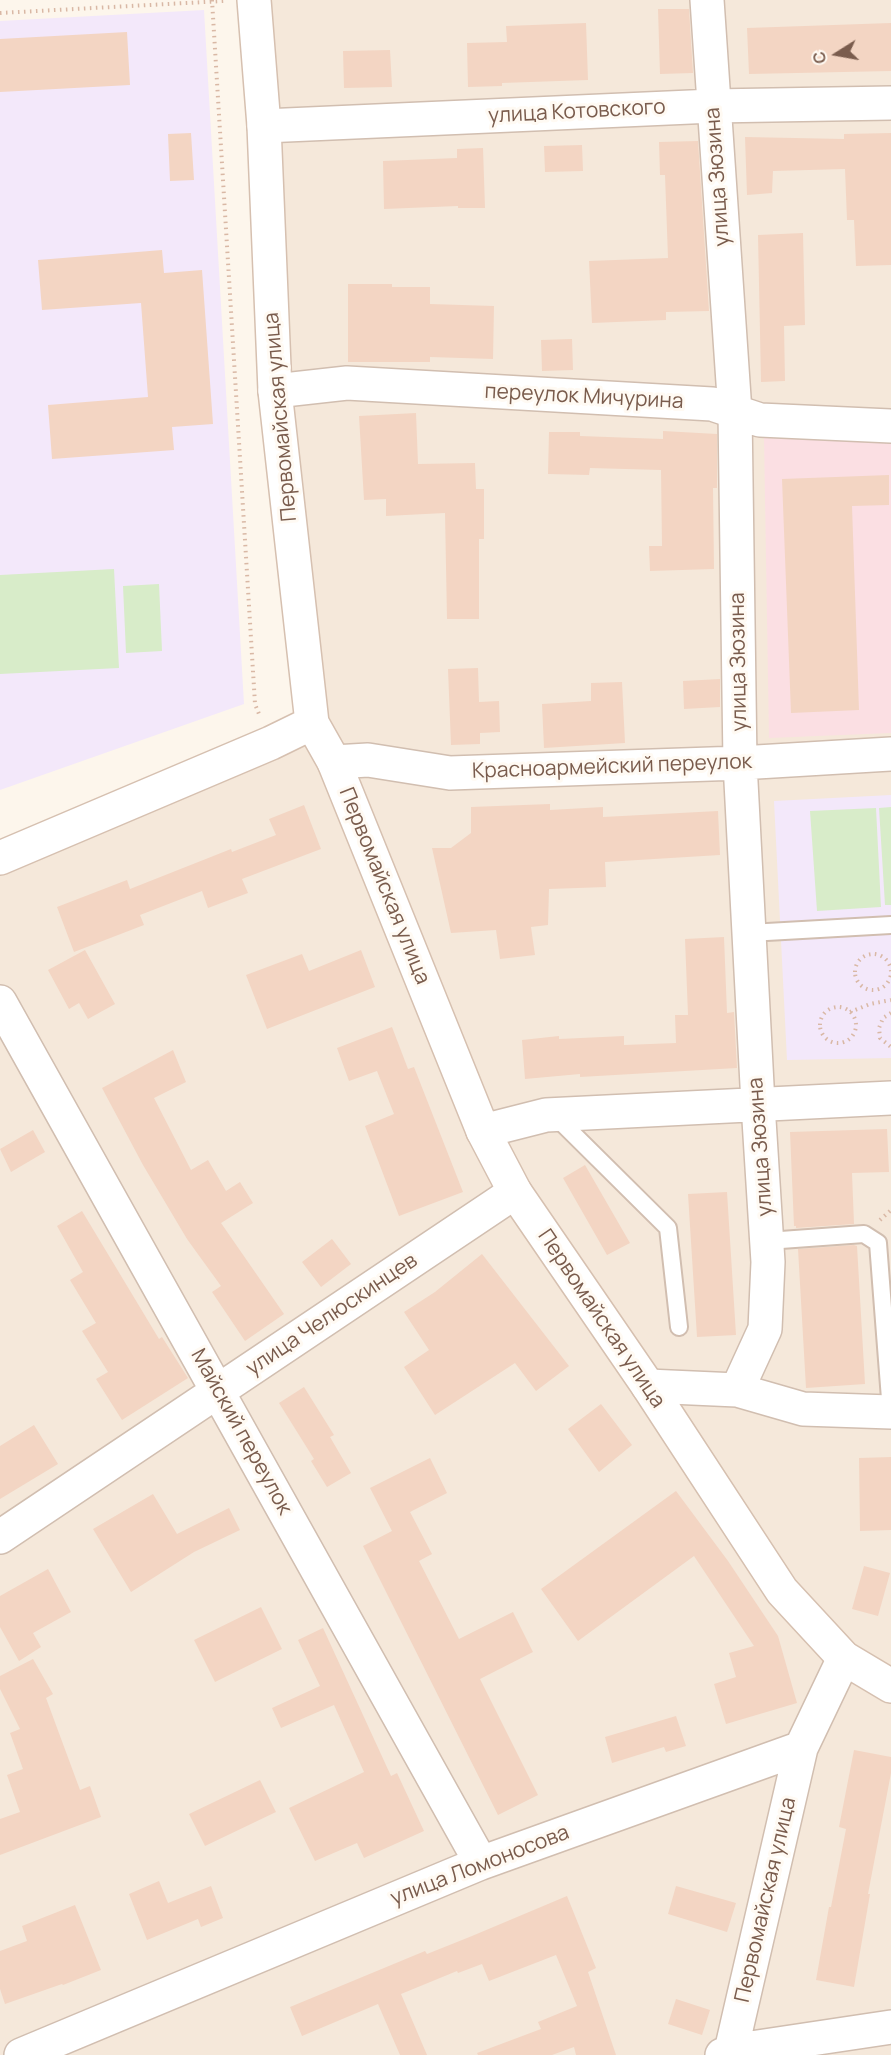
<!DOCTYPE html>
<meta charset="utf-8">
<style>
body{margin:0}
#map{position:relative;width:891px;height:2055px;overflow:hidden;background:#fdf6ec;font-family:Manrope,sans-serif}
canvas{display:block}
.north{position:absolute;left:807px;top:24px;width:60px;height:60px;-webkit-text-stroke:4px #fffaf3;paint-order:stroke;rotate:259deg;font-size:16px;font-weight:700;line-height:24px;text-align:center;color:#7a5c4d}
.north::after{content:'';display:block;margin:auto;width:21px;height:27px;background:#7a5c4d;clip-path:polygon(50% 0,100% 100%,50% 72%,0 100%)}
</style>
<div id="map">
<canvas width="891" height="2055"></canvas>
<div class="north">С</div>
</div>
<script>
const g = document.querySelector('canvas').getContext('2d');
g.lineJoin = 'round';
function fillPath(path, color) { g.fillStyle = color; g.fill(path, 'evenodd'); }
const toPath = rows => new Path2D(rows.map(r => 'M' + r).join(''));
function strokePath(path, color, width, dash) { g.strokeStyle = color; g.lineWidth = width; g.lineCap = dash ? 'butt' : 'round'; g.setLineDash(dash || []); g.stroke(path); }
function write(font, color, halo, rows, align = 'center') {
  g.font = font + ' Manrope,sans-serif'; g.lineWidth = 6; g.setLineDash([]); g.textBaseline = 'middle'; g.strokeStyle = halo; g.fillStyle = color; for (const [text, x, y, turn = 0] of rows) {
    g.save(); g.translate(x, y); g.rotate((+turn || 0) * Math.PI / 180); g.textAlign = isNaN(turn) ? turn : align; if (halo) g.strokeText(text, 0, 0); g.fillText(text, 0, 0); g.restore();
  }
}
const residential = toPath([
 [254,0,891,0,891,2055,0,2055,0,858,312,723]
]);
const education = toPath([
 [204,10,244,704,0,790,0,21],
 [891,795,891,1058,787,1060,774,801]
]);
const medical = toPath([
 [764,438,891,442,891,733,769,738]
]);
const green = toPath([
 [114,569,119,668,0,674,0,575],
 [159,584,162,651,126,653,123,586],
 [891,807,891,905,885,905,879,808],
 [876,808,881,907,817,911,810,811]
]);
const building = toPath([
 [658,9,689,9,693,73,660,74],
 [586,23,588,80,502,83,502,86,468,87,467,43,507,42,506,26],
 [891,23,891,71,749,74,747,28],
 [127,32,130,85,0,92,0,39],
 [390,50,392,87,344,88,343,51],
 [191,133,194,180,170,181,168,134],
 [891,133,891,265,856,266,854,220,847,220,845,169,773,171,772,193,747,195,745,137,844,139,844,134],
 [698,141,709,311,666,312,666,320,592,323,589,261,668,258,665,175,660,175,659,142],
 [582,145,583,171,545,172,544,146],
 [483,148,485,208,458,208,458,206,384,209,383,161,457,158,457,149],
 [803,233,805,325,784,326,785,381,761,382,758,235],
 [162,250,164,273,202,270,213,424,172,427,174,450,52,459,48,405,148,397,141,303,42,310,38,260],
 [348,284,392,284,392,287,430,287,430,304,494,306,493,359,430,357,430,362,348,362],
 [572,339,573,370,542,371,541,340],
 [416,413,418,464,475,463,476,489,484,489,484,539,479,539,479,619,447,619,445,513,386,516,386,499,364,500,359,416],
 [663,431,717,434,717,488,713,488,714,569,650,571,649,546,662,546,661,470,590,468,589,475,548,474,549,432,580,432,580,436,663,439],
 [889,475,889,505,852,506,859,710,791,713,782,479],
 [478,668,479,702,499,701,500,732,480,733,480,744,451,745,448,669],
 [720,679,720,707,684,709,683,681],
 [622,682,625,743,544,748,542,704,591,701,591,683],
 [550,804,550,810,603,807,603,817,718,811,720,855,605,862,606,887,549,889,548,925,531,927,535,955,500,959,496,930,451,933,432,848,451,848,471,833,471,807],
 [304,805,321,849,242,879,248,893,208,908,202,891,140,915,144,925,74,952,57,907,127,880,130,889,231,849,232,852,276,835,269,819],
 [724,937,727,1013,734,1012,737,1068,580,1077,580,1074,525,1079,522,1040,559,1036,559,1039,624,1036,624,1045,676,1043,675,1015,688,1015,685,939],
 [85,950,115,1004,88,1019,79,1003,69,1009,48,970],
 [361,950,375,987,267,1029,246,975,302,954,309,971],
 [392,1027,408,1069,414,1067,463,1192,399,1216,365,1126,394,1114,377,1071,349,1081,337,1048],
 [173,1050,186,1082,154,1098,191,1170,208,1160,226,1191,240,1182,253,1203,221,1223,284,1314,245,1341,212,1292,221,1286,187,1239,143,1165,102,1088],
 [887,1129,889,1172,852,1173,854,1224,796,1228,796,1226,794,1226,790,1132],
 [33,1130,45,1152,11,1172,0,1149],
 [585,1165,630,1243,607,1255,563,1178],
 [727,1192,736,1335,697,1337,688,1194],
 [82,1211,159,1339,162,1337,188,1378,122,1420,96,1379,108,1372,82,1331,96,1323,70,1280,83,1272,57,1226],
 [332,1239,351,1264,321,1287,302,1262],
 [854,1245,857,1246,865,1384,806,1388,798,1249],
 [482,1254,569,1366,536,1391,515,1363,435,1415,404,1367,429,1350,404,1312,435,1292],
 [304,1387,334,1435,330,1437,351,1473,327,1487,311,1461,314,1459,279,1403],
 [601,1404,632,1445,599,1472,568,1429],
 [34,1425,58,1464,0,1499,0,1446],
 [891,1457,891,1530,860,1531,859,1458],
 [430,1458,447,1493,410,1512,432,1554,419,1561,459,1639,513,1612,533,1652,480,1679,538,1795,498,1815,363,1546,392,1531,370,1488],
 [676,1491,728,1561,778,1636,797,1703,726,1724,714,1684,736,1677,729,1653,754,1646,694,1556,578,1641,541,1589],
 [153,1494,177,1534,229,1508,240,1530,194,1552,131,1592,93,1529],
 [864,1566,890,1573,878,1616,852,1609],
 [48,1569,71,1612,33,1633,41,1647,19,1661,0,1627,0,1596],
 [261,1607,282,1649,215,1682,194,1640],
 [323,1628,391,1776,397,1773,424,1831,364,1858,357,1843,315,1861,289,1808,364,1772,334,1705,281,1728,272,1708,320,1686,298,1640],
 [33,1659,53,1694,46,1698,80,1790,90,1786,101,1817,0,1855,0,1819,20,1812,7,1775,23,1769,10,1733,20,1729,0,1689,0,1676],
 [676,1716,686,1746,666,1752,664,1747,612,1763,605,1737],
 [854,1750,891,1757,891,1773,868,1894,870,1894,854,1987,816,1980,829,1907,831,1907,846,1829,839,1827],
 [260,1780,276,1812,205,1846,189,1814],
 [159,1881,168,1903,211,1886,223,1918,201,1927,198,1919,147,1940,129,1894],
 [676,1886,736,1903,727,1932,668,1914],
 [567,1896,596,1968,588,1972,616,2055,576,2055,574,2047,552,2055,478,2055,477,2053,541,2029,538,2022,577,2006,556,1955,489,1981,482,1964,458,1973,457,1971,401,1994,427,2055,400,2055,378,2004,302,2036,290,2007,425,1951,427,1954,472,1936],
 [75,1905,101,1970,63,1985,62,1984,5,2004,0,1989,0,1951,27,1941,22,1926],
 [676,1999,710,2010,702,2035,668,2024]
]);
const path = toPath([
 [212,0,255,704,259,714],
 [0,13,224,1],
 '855 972a18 18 0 1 1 36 0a18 18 0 1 1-36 0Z',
 '820 1025a18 18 0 1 1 36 0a18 18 0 1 1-36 0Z',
 [850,1012,870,1004,891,1000],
 [891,1013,883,1018,879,1028,880,1038,891,1047],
 [880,1220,891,1210]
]);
const lane = toPath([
 [749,933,891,925],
 [554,1115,668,1228,679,1327],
 [767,1241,864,1234,878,1243,891,1412]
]);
const street = toPath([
 [707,0,735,412,740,763,758,1104,768,1262,765,1329,737,1390],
 [264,126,713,106,891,103],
 [275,391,347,383,712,404,760,420,891,426],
 [334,762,368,760,450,773,740,763,891,754],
 [0,1002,481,1863],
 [483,1131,546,1115,891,1098],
 [648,1386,737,1390,803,1409,891,1412],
 [0,1537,515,1192],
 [731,2051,801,1748],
 [21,2055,481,1863,801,1748,844,1658],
 [722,2055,731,2051,891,2027]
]);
const secondary = toPath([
 [254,0,264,126,275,391,312,723,334,762,483,1131,515,1192,648,1386,782,1591,844,1658,891,1686],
 [0,858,271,743,312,723]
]);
const streetNames = [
 ["улица Котовского",577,112,-3],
 ["улица Зюзина",718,177,-94],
 ["переулок Мичурина",584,397,3],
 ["Первомайская улица",281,417,-95],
 ["улица Зюзина",739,662,-91],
 ["Красноармейский переулок",612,767,-2],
 ["Первомайская улица",384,886,68],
 ["улица Зюзина",761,1147,-94],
 ["улица Челюскинцев",332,1315,-34],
 ["Первомайская улица",601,1319,56],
 ["Майский переулок",241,1432,61],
 ["улица Ломоносова",480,1866,-21],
 ["Первомайская улица",766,1900,-77]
];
fillPath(residential, '#f5e8da');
fillPath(education, '#f3e8fa');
fillPath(medical, '#fbdfe3');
fillPath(green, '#d8ecc9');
fillPath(building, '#f3d5c3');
strokePath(lane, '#d1beb0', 20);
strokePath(street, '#d1beb0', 36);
strokePath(secondary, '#d6c0b0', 36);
strokePath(path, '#d9b8a5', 4, [1.5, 4.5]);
strokePath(lane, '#fff', 16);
strokePath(street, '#fff', 33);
strokePath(secondary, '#fff', 33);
write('21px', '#7a5c4d', '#fffaf3', streetNames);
</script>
